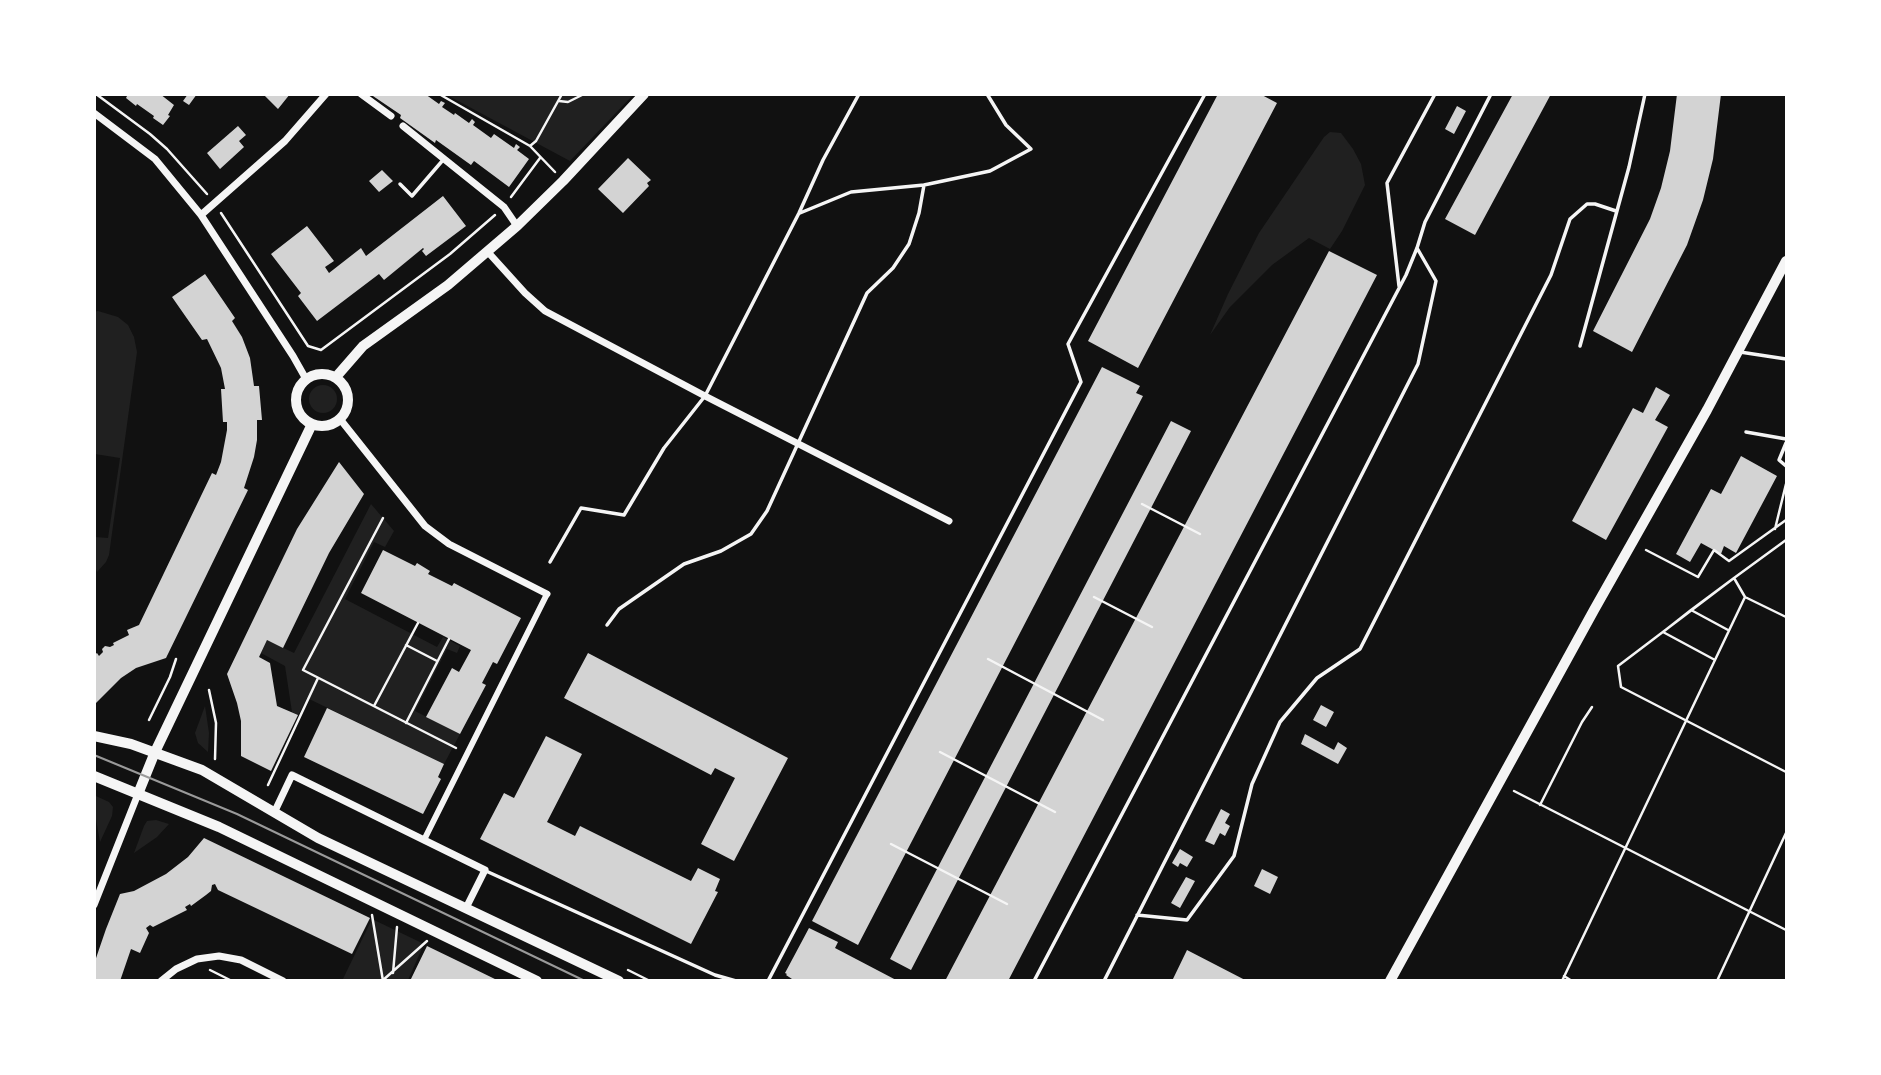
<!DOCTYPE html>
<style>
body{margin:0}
#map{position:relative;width:1881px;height:1075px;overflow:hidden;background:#111;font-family:"Source Sans 3",sans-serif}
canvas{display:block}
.frame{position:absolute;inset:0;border:96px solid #fff;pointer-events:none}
</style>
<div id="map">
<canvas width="1881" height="1075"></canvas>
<div class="frame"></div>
</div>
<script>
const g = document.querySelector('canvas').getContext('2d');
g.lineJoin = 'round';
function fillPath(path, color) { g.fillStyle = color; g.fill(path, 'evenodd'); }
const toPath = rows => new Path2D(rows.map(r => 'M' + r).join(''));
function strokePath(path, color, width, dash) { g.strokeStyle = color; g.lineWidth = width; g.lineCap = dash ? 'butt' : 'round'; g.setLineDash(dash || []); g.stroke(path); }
const green = toPath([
 [447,95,633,95,570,161],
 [1330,132,1341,133,1353,149,1361,164,1365,185,1342,231,1330,249,1309,238,1272,265,1230,307,1210,335,1228,294,1259,233,1324,137],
 [98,311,118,317,128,325,134,337,137,352,109,555,106,562,97,572,95,566,95,537,108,538,120,458,95,454,94,312],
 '309 399a14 14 0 1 1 28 0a14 14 0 1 1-28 0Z',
 [371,504,394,531,385,547,374,542,345,599,437,647,443,637,460,646,457,653,447,649,415,711,460,734,444,764,307,698,298,715,292,712,285,666,261,653,267,640,294,653],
 [205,706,209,733,208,752,198,743,195,733],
 [96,796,109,802,113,807,112,816,100,842,95,814],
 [156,820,169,824,157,837,134,853,144,826,147,821],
 [372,919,424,944,408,980,342,981]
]);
const building = toPath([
 [128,94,160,94,174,105,168,115,170,116,163,125,153,118,154,116,137,104,136,106,126,98],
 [188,94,197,94,189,105,183,101],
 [263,94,290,94,278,109],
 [370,94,425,94,439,104,441,101,445,103,442,107,454,115,455,113,469,123,472,119,475,122,473,125,491,138,494,134,514,148,516,144,520,147,517,150,529,159,509,187,474,161,471,165,436,140,435,143,400,118,401,115],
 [1218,94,1260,94,1277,103,1138,368,1088,341],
 [1513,94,1551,94,1475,235,1445,219],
 [1677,94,1721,94,1713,159,1703,200,1687,245,1632,352,1593,331,1650,219,1661,188,1670,151],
 [1457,106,1466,111,1454,134,1445,129],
 [238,126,246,135,239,141,244,147,220,169,207,153],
 [628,158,651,180,647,183,649,186,623,213,598,189],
 [382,170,393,181,379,192,369,181],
 [443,196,466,226,426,256,422,251,424,249,423,248,384,280,379,274,317,321,298,296,301,293,271,254,307,226,334,261,325,267,329,273,361,248,366,256],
 [1329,251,1377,275,1008,981,945,981],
 [205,274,235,318,232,321,242,337,250,358,254,386,259,386,262,420,257,420,257,440,254,457,244,488,248,490,166,658,136,668,121,678,94,705,94,655,97,653,99,656,103,652,102,649,105,646,110,647,114,645,113,643,129,635,127,630,139,625,212,473,216,475,221,462,227,430,227,422,223,422,221,389,225,389,221,368,207,339,202,340,172,297],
 [1102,367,1140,386,1136,393,1143,396,858,945,812,921],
 [1656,387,1670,395,1655,420,1668,427,1606,540,1572,521,1633,408,1643,413],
 [1171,421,1191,431,911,970,890,959],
 [1741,456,1777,476,1736,553,1724,546,1721,554,1701,543,1690,562,1676,554,1711,489,1721,494],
 [339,462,364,494,329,553,283,648,267,640,259,657,270,663,277,706,298,715,271,771,241,756,241,721,237,703,227,674,297,529],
 [383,550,415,566,417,563,430,571,428,574,452,586,454,583,521,618,497,664,493,662,482,683,486,685,460,734,426,717,452,668,459,672,471,650,361,593],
 [588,653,788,758,734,861,701,844,735,778,715,768,711,775,564,698],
 [1321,705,1334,712,1326,727,1313,720],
 [327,708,444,764,438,777,441,779,423,814,304,757],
 [1305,734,1334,750,1338,742,1347,748,1338,764,1301,744],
 [546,736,582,754,547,822,575,836,580,826,691,881,698,868,720,879,715,891,718,892,691,944,480,839,504,793,514,798],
 [1221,809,1230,814,1225,823,1230,826,1225,836,1220,833,1214,845,1205,841],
 [204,838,370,918,352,954,218,890,215,884,212,885,211,891,206,895,191,906,190,904,185,907,187,910,153,927,150,925,146,928,149,933,140,953,131,949,120,981,94,981,94,964,106,929,120,894,134,891,166,874,188,857],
 [1180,849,1193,857,1187,867,1180,863,1178,867,1172,863],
 [1262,869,1278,877,1270,894,1254,886],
 [1186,877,1195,881,1180,908,1171,903],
 [809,928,838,942,835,948,898,981,795,981,786,975,787,974,785,973],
 [427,946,458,961,499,981,410,981],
 [1187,950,1247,981,1172,981]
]);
const path = toPath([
 [96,94,150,134,167,149,207,194],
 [439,94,530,146,555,172],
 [559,101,568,102,584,94],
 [530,146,536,141,562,94],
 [511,197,540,158],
 [221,213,308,346,321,350,450,254,495,215],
 [1142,504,1200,534],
 [383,518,303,670,456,748],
 [1775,529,1786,484],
 [1786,540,1734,578,1745,597,1786,617],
 [1646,550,1698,577,1714,550,1729,561,1786,520],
 [1094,597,1152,627],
 [1691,610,1728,630],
 [1663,632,1691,610,1734,578,1618,666,1621,687,1786,772],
 [1663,632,1715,660],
 [406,645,437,661],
 [988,659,1103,720],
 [209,690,216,723,215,759],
 [374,706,418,623],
 [149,720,170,677,176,659],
 [406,723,449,639],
 [940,752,1055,812],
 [268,785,318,678],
 [1514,791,1786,930],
 [1540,805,1582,722,1592,707],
 [891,844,1007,904],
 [372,915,383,981],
 [210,970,232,981],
 [628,970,650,981],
 [393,973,397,927],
 [1564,976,1572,981],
 [382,981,427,941],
 [1562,981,1745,597],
 [1717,981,1786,833]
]);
const service = toPath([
 [400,184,412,196,443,160],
 [800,213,851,192,924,185],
 [1399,286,1387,183,1435,94],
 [1580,346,1629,167,1645,94],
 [1740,352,1786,359],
 [1746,432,1786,439],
 [1786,443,1779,460,1786,466],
 [550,562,581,508,624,515,664,448,705,396,799,213,823,160,859,94],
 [607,625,619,609,684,564,721,551,751,534,767,511,867,293,893,268,909,244,919,213,924,185,990,171,1031,149,1006,125,987,94],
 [486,871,715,975,736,981],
 [1137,915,1187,920,1234,856,1252,784,1280,722,1317,678,1360,649,1551,275,1570,219,1587,204,1595,204,1616,211],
 [768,981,1081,382,1068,344,1205,94],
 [1034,981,1406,275,1417,248,1425,222,1491,94],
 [1104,981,1418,364,1436,281,1417,248]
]);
const pedestrian = toPath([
 [424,840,547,594]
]);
const minor = toPath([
 [361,94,391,116],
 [94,113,155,159,201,215,293,356,306,379],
 [403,126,504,207,517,226],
 [201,215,285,141,326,94],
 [487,251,525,293,545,311,705,396,949,521],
 [340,419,425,526,449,544,547,594],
 [274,813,292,775,424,840,485,870,466,908],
 [94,905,138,794],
 [161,981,176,969,197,959,219,956,241,960,283,981]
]);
const tertiary = toPath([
 '296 400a26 26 0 1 1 52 0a26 26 0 1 1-52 0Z',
 [336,377,363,346,448,285,517,226,563,181,644,94],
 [138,794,155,752,312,424],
 [1390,981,1594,610,1707,410,1786,261]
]);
const secondary = toPath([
 [94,736,131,744,202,770,318,838,619,981],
 [94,776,219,827,537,981]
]);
const tram = toPath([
 [94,755,237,814,585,981]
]);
fillPath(green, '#202020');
fillPath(building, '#d3d3d3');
strokePath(path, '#f5f5f5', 2.5);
strokePath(service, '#f5f5f5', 3.5);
strokePath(pedestrian, '#f5f5f5', 6);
strokePath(minor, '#f5f5f5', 7);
strokePath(tertiary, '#f5f5f5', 10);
strokePath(secondary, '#f5f5f5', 10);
strokePath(tram, '#9a9a9a', 2);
</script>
